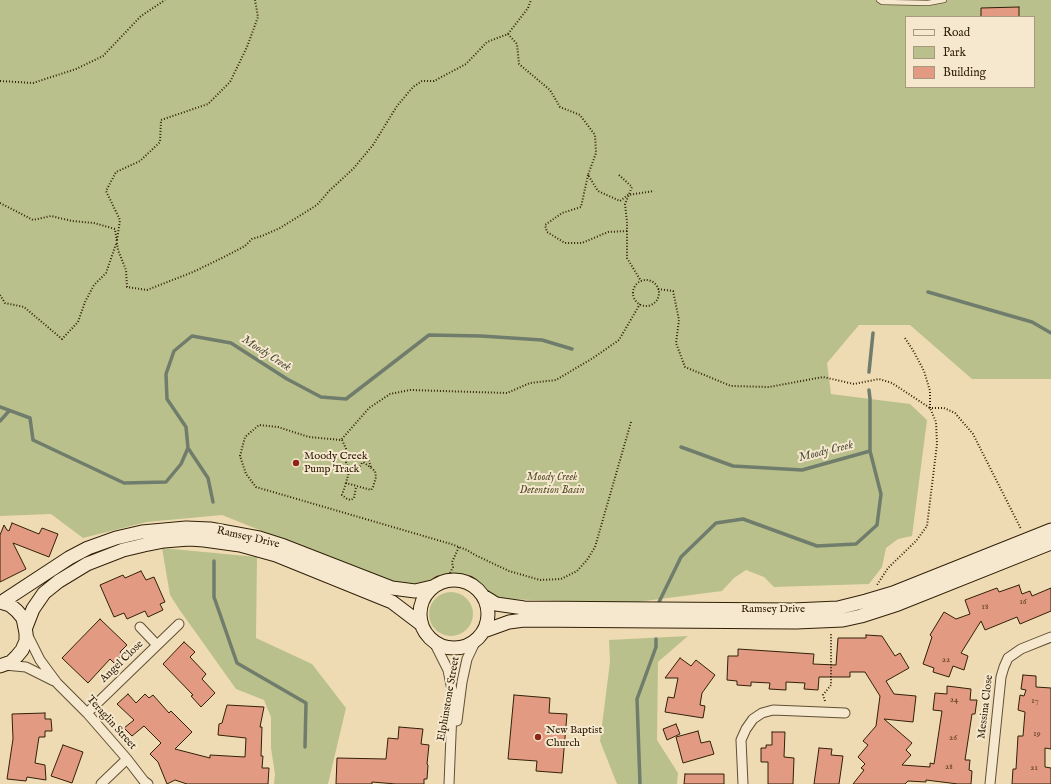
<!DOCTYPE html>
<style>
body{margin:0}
#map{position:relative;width:1051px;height:784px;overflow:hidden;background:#efdbb3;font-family:"IM FELL English",serif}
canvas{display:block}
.legend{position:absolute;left:905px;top:16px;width:130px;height:72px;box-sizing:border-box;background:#f5e8ce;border:1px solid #a7987f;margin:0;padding:5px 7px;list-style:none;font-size:12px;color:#312008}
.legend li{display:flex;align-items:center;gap:8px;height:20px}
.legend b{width:20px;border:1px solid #a7987f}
</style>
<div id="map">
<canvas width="1051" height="784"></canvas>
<ul class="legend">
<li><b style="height:5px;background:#f5e8ce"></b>Road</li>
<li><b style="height:11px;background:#bac08b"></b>Park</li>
<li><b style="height:11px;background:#e29a82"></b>Building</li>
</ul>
</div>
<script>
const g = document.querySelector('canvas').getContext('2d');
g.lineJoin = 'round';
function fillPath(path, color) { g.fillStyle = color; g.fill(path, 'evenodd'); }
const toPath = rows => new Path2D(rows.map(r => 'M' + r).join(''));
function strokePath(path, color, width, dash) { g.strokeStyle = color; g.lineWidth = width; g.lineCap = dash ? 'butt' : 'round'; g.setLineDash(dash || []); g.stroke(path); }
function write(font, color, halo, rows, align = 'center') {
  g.font = font + ' "IM FELL English",serif'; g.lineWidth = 4; g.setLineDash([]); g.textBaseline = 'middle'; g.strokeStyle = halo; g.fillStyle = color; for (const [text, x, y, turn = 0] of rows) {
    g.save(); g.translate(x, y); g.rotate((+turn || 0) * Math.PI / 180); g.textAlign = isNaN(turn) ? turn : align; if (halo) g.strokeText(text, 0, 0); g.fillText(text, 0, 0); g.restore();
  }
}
const green = toPath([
 [0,0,1051,0,1051,379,972,379,910,325,859,325,827,363,831,394,910,404,927,420,912,536,898,539,886,548,882,567,869,584,774,587,764,577,746,570,734,578,722,591,629,603,501,599,484,588,456,574,406,586,332,559,222,515,147,522,83,538,51,514,0,516],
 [906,17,1034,17,1034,87,906,87],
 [162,548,257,557,256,638,312,664,346,708,328,784,274,784,275,774,271,748,271,717,264,700,236,689,179,609,170,595],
 '429 614a22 22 0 1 1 44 0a22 22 0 1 1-44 0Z',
 [688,636,658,662,657,740,678,773,677,784,617,784,600,741,610,662,609,640]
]);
const stream = toPath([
 [928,292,1032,322,1051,333],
 [869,372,873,333],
 [869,390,870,399],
 [0,407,30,418,33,440,124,483,166,482,181,464,188,448,186,427,167,399,166,374,174,351,192,336,231,343,287,379,321,397,346,399,429,335,481,336,542,340,572,349],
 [0,421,9,411],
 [681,447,733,466,802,470,870,451,870,449],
 [188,448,208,478,213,502],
 [214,561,214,597,237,663,306,703,305,747],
 [659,602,681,557,716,523,743,519,817,546,856,544,877,525,881,494,870,451,870,398],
 [640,784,637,699,656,647,656,639]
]);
const building = toPath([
 [1019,7,1019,17,981,17,981,8,1019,7],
 [12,523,39,534,42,528,58,534,49,557,13,543,26,569,0,582,0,535,4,525,7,530,9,531,12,523],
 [141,571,146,580,154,577,165,602,160,604,163,610,148,617,145,611,127,619,124,613,114,617,100,585,123,575,125,578,141,571],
 [1019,585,1022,594,1030,591,1032,596,1051,588,1051,611,1020,624,1017,617,985,630,981,621,961,653,968,656,964,670,953,666,949,677,933,672,934,668,923,664,932,637,930,635,944,612,956,619,970,614,965,600,997,588,999,592,1019,585],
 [100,619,127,645,120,652,122,655,114,663,110,659,88,683,62,658,100,619],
 [866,635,882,636,895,656,900,653,909,668,886,681,894,694,916,696,913,722,884,719,912,743,906,750,911,755,902,765,930,767,930,763,934,764,942,711,933,710,935,693,947,694,947,686,971,689,970,700,977,700,975,714,972,714,965,760,970,760,969,770,972,771,971,784,958,784,926,780,926,782,908,781,905,784,853,784,864,770,861,768,865,764,858,757,868,745,863,741,876,726,880,696,865,672,850,672,850,677,819,677,818,690,804,689,805,683,786,682,786,690,769,689,770,683,751,682,751,686,737,685,737,681,727,680,728,656,738,656,738,649,814,654,813,664,836,665,838,638,866,638,866,635],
 [184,642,195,652,190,657,206,674,202,679,215,693,201,707,191,696,193,695,163,664,184,642],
 [680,658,691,666,696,660,715,675,702,693,700,705,705,706,703,718,665,712,668,697,674,698,678,678,665,678,680,658],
 [1023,675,1036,676,1036,687,1051,688,1051,749,1045,748,1045,767,1051,768,1051,784,1012,784,1013,769,1016,769,1018,736,1023,736,1025,712,1018,710,1020,695,1024,696,1026,690,1021,689,1023,675],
 [128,694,136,703,145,694,149,698,153,695,169,713,171,711,192,732,175,749,210,758,210,755,245,757,246,738,218,735,219,724,222,723,227,705,264,707,260,727,262,727,261,756,263,756,262,768,269,768,268,784,187,784,175,780,167,784,158,762,150,754,161,743,144,726,132,736,124,728,134,720,117,704,128,694],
 [514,695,550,698,549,713,567,714,562,773,536,771,537,761,508,759,514,695],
 [45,713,45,719,51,719,52,731,45,731,45,737,39,737,35,763,45,765,46,780,27,777,26,781,7,779,13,739,12,714,45,713],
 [676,724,680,734,667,740,663,729,676,724],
 [399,727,423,729,421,744,429,745,427,764,428,765,427,779,424,779,424,784,396,784,372,782,372,784,336,784,337,758,386,759,388,738,398,739,399,727],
 [698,731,701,743,710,741,714,754,683,763,676,737,698,731],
 [772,732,785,732,784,757,794,758,793,784,768,784,768,762,761,762,761,748,766,748,766,745,772,745,772,732],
 [63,745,83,752,72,783,51,776,63,745],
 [819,748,832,749,831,755,843,756,839,784,814,784,819,748],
 [685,774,724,774,724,784,684,784,685,774]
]);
const path = toPath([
 [508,34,528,8,531,0],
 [0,81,33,83,76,69,103,56,141,16,165,0],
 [588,175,581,207,562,213,545,225,547,232,565,243,582,243,608,232,627,231],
 [619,175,632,187,625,204,627,222,627,258,641,281],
 [0,203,33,220,51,216,72,221,94,223,115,229,118,250,126,270,127,287,147,290,193,272,222,258,245,246,252,239,262,236,280,228,317,205,329,191,353,169,373,145,397,106,413,87,422,81,434,81,466,64,487,42,508,34,517,44,519,64,550,90,560,107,580,115,595,135,596,153,588,175,598,191,620,201,628,195,654,191],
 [117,240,120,220,106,191,116,172,140,161,160,142,161,120,208,104,230,82,247,47,258,17,255,0],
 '633 293a13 13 0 1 1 26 0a13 13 0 1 1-26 0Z',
 [658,289,673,291,679,320,676,343,685,367,731,386,769,387,823,377,854,384,879,379,892,383,930,408,936,422,937,444,927,526,916,541,888,568,877,585],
 [0,295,5,303,24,307,62,339,78,322,85,302,94,285,106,273,116,244],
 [905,338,914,352,924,371,930,391,930,408,944,408,955,413,973,434,1021,529],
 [631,422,595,547,587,560,577,571,561,579,540,580,509,571,475,555,467,550,451,544,256,487,246,474,240,456,245,437,259,425,278,427,309,437,341,440,369,408,390,394,410,390,507,393,530,383,556,380,593,358,619,340,640,304],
 [342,440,349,455],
 '346 461a8 8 0 1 1 16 0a8 8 0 1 1-16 0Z',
 [359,455,366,453,371,467],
 [350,468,346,483,371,490,373,487,376,477,375,471,362,461],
 [346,483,342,495,347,499,351,500,354,498,356,487],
 [446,581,453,567,452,562,459,547],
 [825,701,823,695,831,685,831,633]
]);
const lane = toPath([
 [879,0,882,2,928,3,944,0]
]);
const street = toPath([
 [140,627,157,645],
 [27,634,40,660,57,683,87,713,127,759,144,781,148,784],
 [434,642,448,670,452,690,452,711,449,784],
 [4,665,26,667,54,681],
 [87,713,179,624],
 [457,721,462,682,467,659,476,640],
 [101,784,127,759],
 [743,784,741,740,746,729,753,719,762,713,773,710,845,713],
 [990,784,1001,677,1004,667,1008,658,1021,649,1051,637]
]);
const secondary = toPath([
 '420 614a34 34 0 1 1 68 0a34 34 0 1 1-68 0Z',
 [483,596,496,604,524,608,793,610,838,608,866,601,893,593,1051,530],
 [0,602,10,605,17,611,23,618,26,633,26,641,22,650,17,656,11,662,0,666],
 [2,602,69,558,88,548,116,538,142,532,186,528,210,529,259,538,284,546,392,588,415,591,432,587],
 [26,627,33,609,44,593,59,581,87,564,123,550,144,545,164,541,189,539,204,540,240,545,276,555,392,602,421,624],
 [484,631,509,622,524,620,796,622,843,620,861,616,898,604,1051,543]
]);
const markers = [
 [296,463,4,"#8f2418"],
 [538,737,4,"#8f2418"]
];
const numberNames = [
 ["16",1023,602],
 ["18",985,607],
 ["22",946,660],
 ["24",954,700],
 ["17",1035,701],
 ["19",1037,734],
 ["26",953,738],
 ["28",949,767],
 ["21",1034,768]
];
const poiNames = [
 ["Moody Creek",304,457],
 ["Pump Track",304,470],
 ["New Baptist",546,731],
 ["Church",546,744]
];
const parkNames = [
 ["Moody Creek",552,478],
 ["Detention Basin",552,491]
];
const streetNames = [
 ["Ramsey Drive",248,538,13],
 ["Ramsey Drive",773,610],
 ["Angel Close",122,662,-44],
 ["Elphinstone Street",449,699,-80],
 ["Messina Close",986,707,-83],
 ["Teraglin Street",111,723,48]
];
const waterNames = [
 ["Moody Creek",266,354,33],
 ["Moody Creek",826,452,-14]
];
fillPath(green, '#bac08b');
strokePath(stream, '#707d6c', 3.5);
fillPath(building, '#e29a82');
strokePath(building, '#312008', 1);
strokePath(lane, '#604f33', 6);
strokePath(street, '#604f33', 11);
strokePath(secondary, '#312008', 15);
strokePath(path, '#312008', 2, [1, 2]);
strokePath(lane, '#f5e8ce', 4.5);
strokePath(street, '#f5e8ce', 9);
strokePath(secondary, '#f5e8ce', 13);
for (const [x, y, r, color] of markers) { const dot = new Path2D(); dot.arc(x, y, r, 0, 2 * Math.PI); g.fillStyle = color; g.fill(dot); strokePath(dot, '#f5e8ce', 1.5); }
write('9px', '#5d3e26', null, numberNames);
write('11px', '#312008', '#f5e8ce', poiNames, 'left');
write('italic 11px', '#5a502f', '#f5e8ce', parkNames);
write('11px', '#312008', '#f5e8ce', streetNames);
write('italic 12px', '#504e3a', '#f5e8ce', waterNames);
</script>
